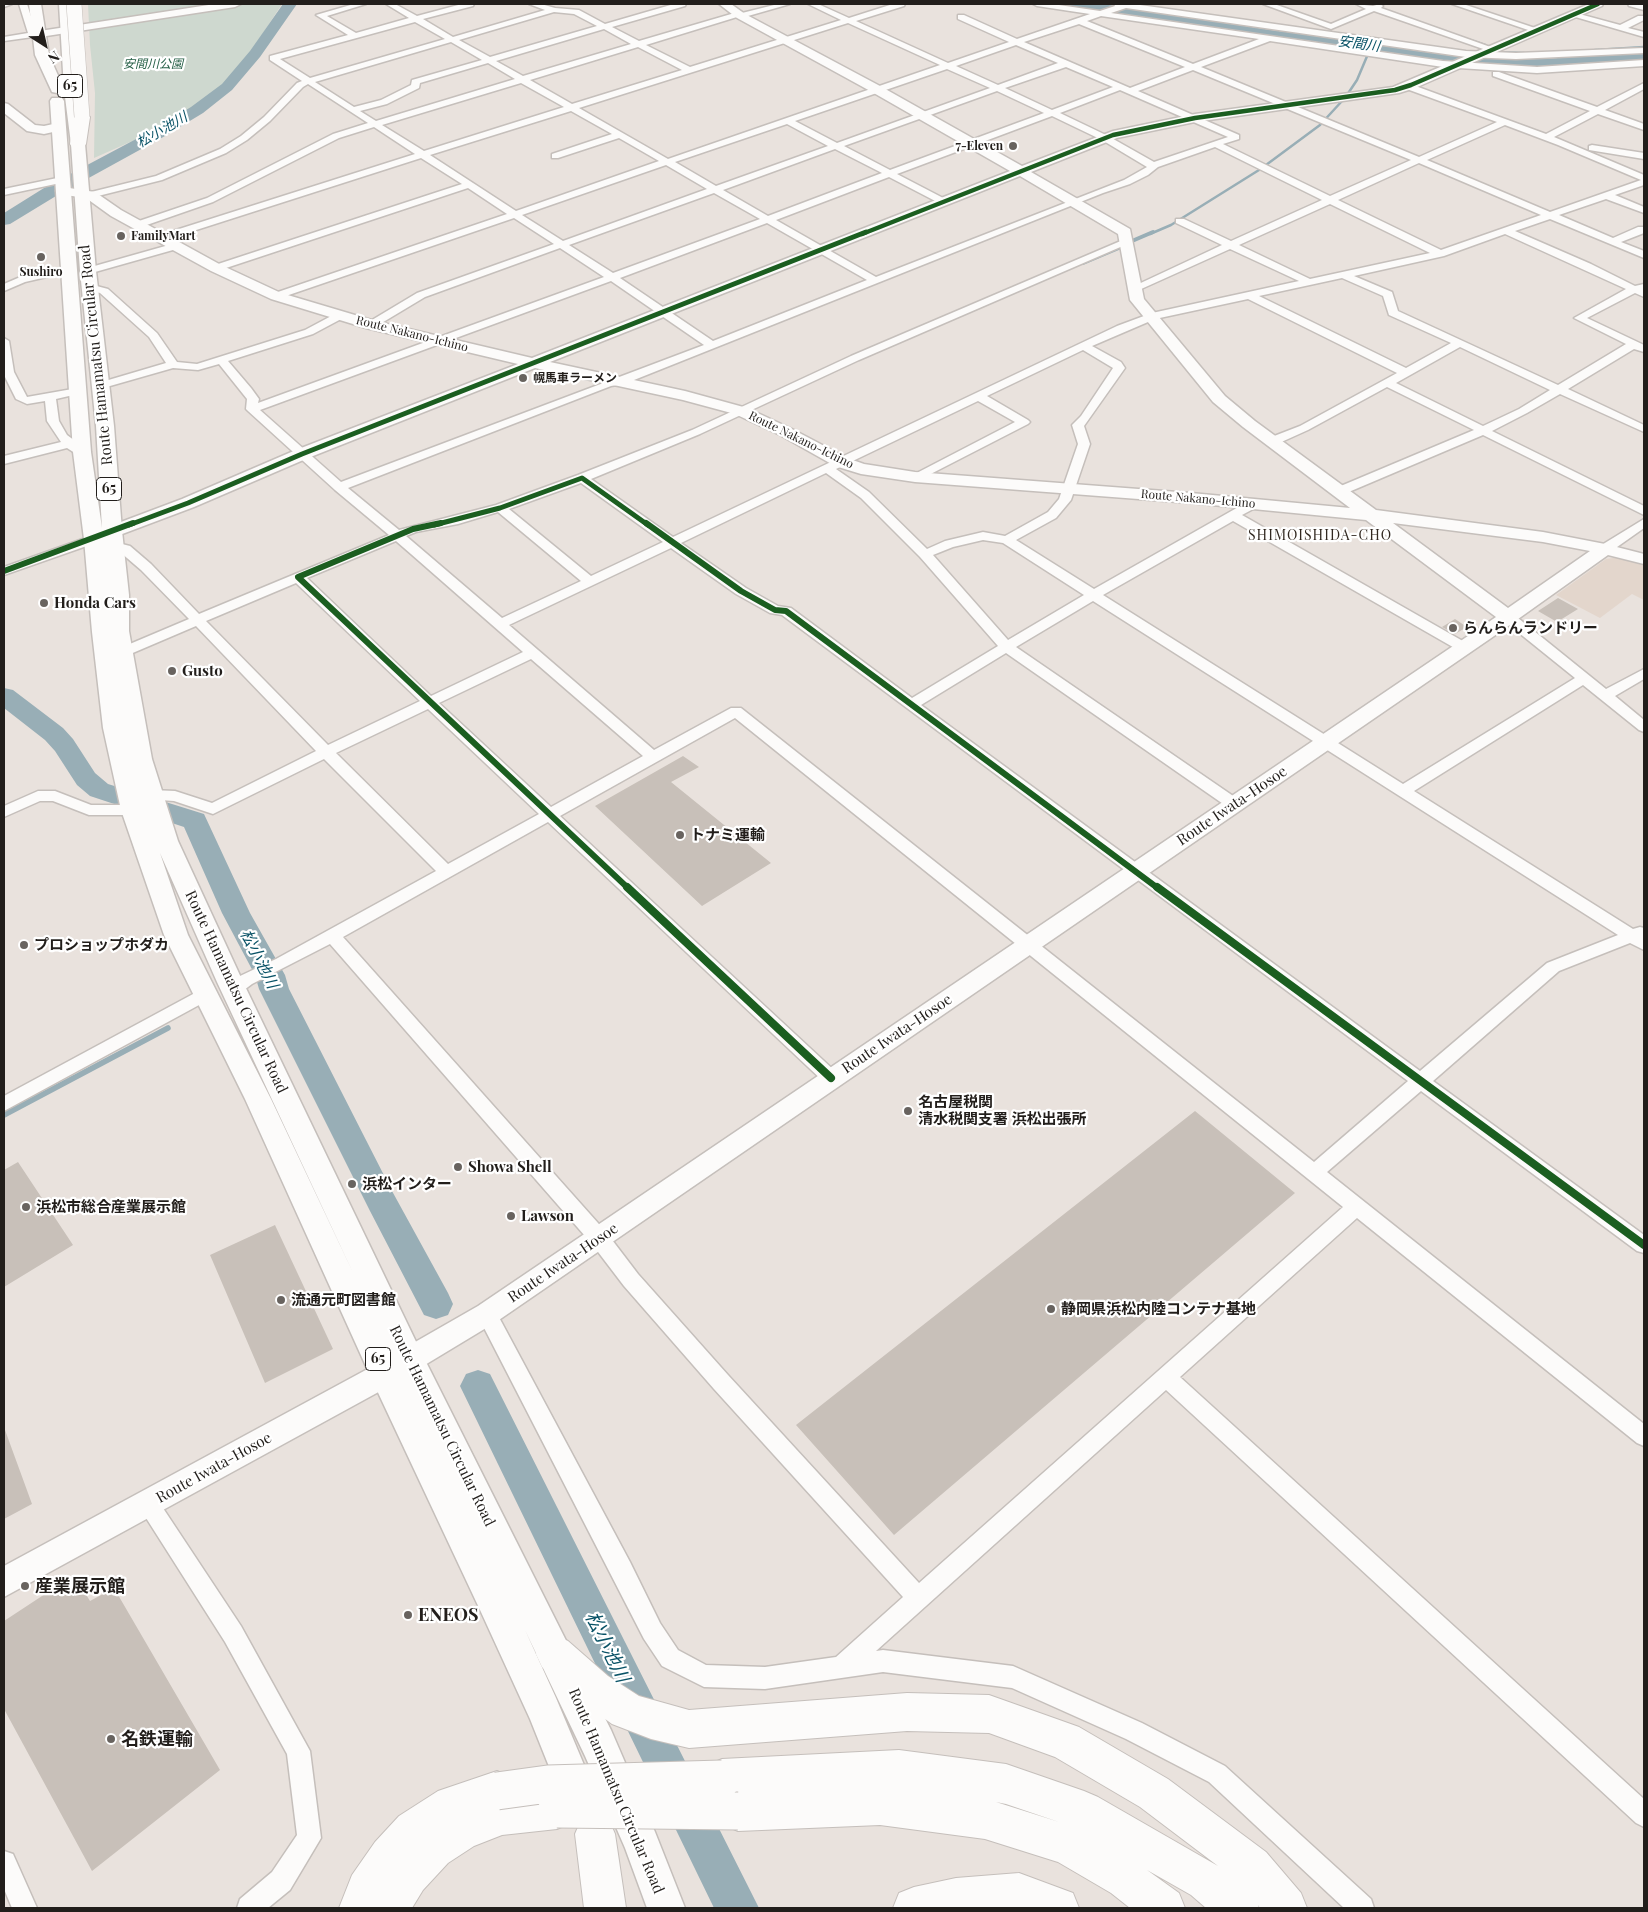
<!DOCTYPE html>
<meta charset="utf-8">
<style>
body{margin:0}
#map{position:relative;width:1648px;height:1912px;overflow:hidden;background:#e9e2dd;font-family:"Playfair Display",serif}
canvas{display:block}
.frame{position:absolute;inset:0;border:5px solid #221e1b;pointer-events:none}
.north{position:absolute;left:20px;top:20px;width:50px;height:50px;-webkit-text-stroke:4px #fff;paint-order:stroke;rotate:145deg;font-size:14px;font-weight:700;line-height:20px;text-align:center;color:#221e1b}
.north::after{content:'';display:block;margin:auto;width:18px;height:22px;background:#221e1b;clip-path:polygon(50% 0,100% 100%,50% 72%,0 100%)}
</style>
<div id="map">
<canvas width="1648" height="1912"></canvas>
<div class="frame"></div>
<div class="north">N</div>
</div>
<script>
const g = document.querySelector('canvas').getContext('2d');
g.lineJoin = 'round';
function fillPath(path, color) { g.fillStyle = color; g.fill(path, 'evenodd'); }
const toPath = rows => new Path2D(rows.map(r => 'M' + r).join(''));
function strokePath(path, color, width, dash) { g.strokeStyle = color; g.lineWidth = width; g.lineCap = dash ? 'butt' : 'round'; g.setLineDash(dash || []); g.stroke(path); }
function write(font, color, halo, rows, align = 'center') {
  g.font = font + ' "Playfair Display","Noto Sans JP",serif'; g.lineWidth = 4.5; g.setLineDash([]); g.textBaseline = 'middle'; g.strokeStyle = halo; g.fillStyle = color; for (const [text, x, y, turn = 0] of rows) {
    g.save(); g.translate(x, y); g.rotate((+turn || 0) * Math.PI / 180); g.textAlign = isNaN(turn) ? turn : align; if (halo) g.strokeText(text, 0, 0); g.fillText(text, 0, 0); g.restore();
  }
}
const built = toPath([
 [1621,557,1644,563,1644,600,1632,594,1600,618,1556,595,1606,559]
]);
const green = toPath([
 [88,4,282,4,241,67,225,84,204,101,146,135,94,158,95,93,90,45]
]);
const streamFar2 = toPath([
 [1365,4,1371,6],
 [1461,37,1485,45],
 [1595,50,1644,47],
 [1496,52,1524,53],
 [1347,95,1357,80,1368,54],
 [1266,165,1320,125,1342,101],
 [1150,234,1171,225,1259,170]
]);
const streamFar1 = toPath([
 [1132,241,1153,232],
 [1083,263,1121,247]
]);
const stream = toPath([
 [4,1115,168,1028]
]);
const river = toPath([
 [283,4,297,4,260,57,232,90,203,113,165,136,56,196,10,224,4,225,4,213,44,188,153,130,191,107,222,84,250,51,283,4],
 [1069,4,1102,4,1271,30,1489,58,1543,59,1644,52,1644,61,1543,69,1489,68,1271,38,1076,8,1071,7,1069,4],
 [4,688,13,690,63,728,73,739,95,773,108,784,204,814,250,913,285,975,289,989,392,1191,448,1293,453,1304,448,1315,436,1319,424,1315,370,1211,259,989,255,975,222,913,184,827,90,796,77,785,55,751,45,740,4,708,4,688],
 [478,1370,490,1374,759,1908,714,1908,460,1386,466,1374,478,1370]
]);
const building = toPath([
 [1558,598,1578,609,1557,622,1538,611],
 [1455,619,1467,627,1455,634,1442,627],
 [683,756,699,767,671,782,771,863,702,906,595,806],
 [1195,1111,1295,1193,894,1535,796,1425],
 [18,1162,73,1245,4,1287,4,1170],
 [275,1225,333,1349,265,1383,210,1255],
 [4,1430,5,1430,32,1504,4,1519],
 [74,1575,90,1601,114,1588,220,1770,92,1871,4,1709,4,1621]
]);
const street = toPath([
 [4,4,12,4,4,7,4,4],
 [19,4,27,4,36,32,44,34,40,36,4,41,4,37,28,33,19,4],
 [354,4,366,4,327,16,356,33,409,18,386,4,395,4,417,16,462,4,474,4,473,6,423,19,453,37,545,10,529,4,541,4,555,8,579,10,605,24,674,4,686,4,685,6,612,27,639,41,738,12,742,13,778,4,790,4,741,18,737,17,646,45,690,67,841,20,808,4,818,4,849,18,893,4,905,4,904,6,856,21,948,63,1009,42,958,19,958,15,964,15,1017,39,1090,14,1037,6,1033,4,1052,4,1100,11,1115,6,1114,4,1133,4,1466,51,1516,53,1644,48,1644,53,1516,59,1466,57,1126,8,1111,13,1443,61,1537,67,1644,60,1644,66,1537,73,1443,67,1270,41,1201,67,1419,157,1497,122,1404,88,1404,84,1410,84,1546,134,1590,111,1493,76,1493,72,1499,72,1597,107,1644,83,1644,89,1605,110,1644,124,1644,130,1598,114,1554,137,1644,175,1644,185,1615,195,1644,207,1644,213,1606,199,1559,215,1613,238,1638,227,1644,227,1644,233,1621,242,1644,251,1644,258,1550,219,1515,231,1591,264,1635,286,1644,284,1644,297,1635,293,1587,318,1644,345,1644,352,1634,349,1568,389,1644,425,1644,432,1560,394,1527,413,1492,431,1644,506,1644,515,1483,435,1344,494,1336,494,1334,491,1336,488,1474,430,1387,387,1308,430,1277,444,1269,444,1267,441,1269,438,1300,426,1397,373,1248,299,1155,319,1092,346,1121,362,1125,368,1084,426,1090,444,1071,500,1056,518,1016,540,1094,589,1249,501,1257,501,1259,504,1257,507,1242,515,1468,644,1470,647,1468,650,1458,650,1233,521,1103,595,1403,784,1575,678,1503,620,1501,617,1503,614,1513,614,1606,689,1644,669,1644,679,1615,696,1644,720,1644,732,1639,730,1583,685,1414,791,1633,929,1640,927,1644,928,1644,950,1630,943,1559,971,1433,1081,1644,1235,1644,1253,1637,1251,1421,1091,1327,1172,1644,1424,1644,1446,1637,1443,1357,1218,1180,1377,1644,1799,1644,1827,1636,1823,1166,1390,876,1651,883,1650,1013,1666,1142,1723,1225,1766,1371,1899,1374,1908,1344,1908,1209,1782,1126,1739,1012,1688,883,1672,765,1689,704,1687,662,1666,644,1639,480,1320,477,1314,480,1308,487,1305,494,1308,630,1562,660,1623,678,1650,706,1665,765,1667,836,1657,903,1597,714,1389,624,1286,592,1244,330,944,252,984,240,993,234,995,228,993,226,989,228,985,240,976,276,959,436,871,324,759,213,814,174,801,146,799,144,795,146,791,151,790,175,791,212,803,316,751,196,626,128,655,123,656,118,655,116,652,118,649,189,619,141,570,120,552,110,549,108,546,110,543,114,542,130,546,151,564,199,614,389,535,335,490,248,411,246,409,247,399,219,364,198,370,173,368,103,388,95,388,93,386,95,384,166,363,149,337,100,293,85,289,84,287,85,285,89,284,108,289,157,333,177,362,197,364,305,330,335,314,343,314,344,316,343,318,313,334,228,361,251,388,259,399,258,403,604,277,560,248,425,297,375,327,367,327,366,325,367,323,417,293,554,244,514,218,280,298,276,299,271,296,272,294,507,214,468,188,220,270,216,271,211,268,212,266,462,184,421,158,165,240,157,240,156,238,157,236,415,154,374,127,339,138,213,202,141,227,133,227,133,223,207,198,333,134,368,123,308,84,303,87,270,121,247,140,226,153,162,180,90,198,87,197,87,193,156,176,220,149,241,136,264,117,297,83,302,81,270,60,270,56,348,35,316,15,354,4],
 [554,12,574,14,597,26,490,57,459,40,554,12],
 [1101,16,1259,39,1193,64,1087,21,1101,16],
 [415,22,445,39,310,78,280,59,415,22],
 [848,23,940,65,668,159,579,108,848,23],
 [1079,24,1185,67,1130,88,1024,42,1079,24],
 [604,29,631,44,523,76,496,61,604,29],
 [451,42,482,60,412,80,411,85,381,100,354,107,315,82,451,42],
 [1016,45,1058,63,998,85,956,66,1016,45],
 [638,47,682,70,572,104,530,80,638,47],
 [488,63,515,79,376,121,360,111,387,104,419,88,420,83,488,63],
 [1066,67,1113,87,1052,110,1005,88,1066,67],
 [947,69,990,88,837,143,795,121,947,69],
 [1193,70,1411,160,1330,196,1223,144,1239,139,1239,135,1138,91,1193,70],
 [521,83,564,107,424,151,382,125,521,83],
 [1120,90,1228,137,1154,162,1108,136,1060,113,1120,90],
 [997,91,1044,113,890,170,844,146,997,91],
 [571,111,612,134,552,154,552,158,558,158,619,138,659,161,516,211,430,155,571,111],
 [1052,116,1102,140,1147,167,1124,180,876,277,776,220,889,177,941,204,947,204,947,200,897,174,1052,116],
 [787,124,828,146,716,186,675,162,787,124],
 [1505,125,1558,145,1641,180,1550,212,1427,160,1505,125],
 [1215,147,1322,200,1231,241,1184,219,1176,219,1176,223,1222,245,1130,288,1135,291,1139,290,1230,249,1299,281,1152,313,1117,326,673,537,591,479,700,434,859,360,1132,242,1127,239,1123,240,851,356,692,430,578,475,496,505,399,530,348,488,611,386,624,384,1103,193,1130,184,1148,175,1158,167,1215,147],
 [835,149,882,173,768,216,723,190,835,149],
 [1419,163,1541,215,1441,250,1338,200,1419,163],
 [666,165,707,189,563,241,522,215,666,165],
 [714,193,760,219,613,273,569,245,714,193],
 [1330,204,1430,253,1310,279,1239,245,1330,204],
 [767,223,867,280,713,341,620,278,767,223],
 [1505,234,1626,289,1574,318,1626,344,1558,385,1398,311,1392,292,1354,276,1444,256,1505,234],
 [1342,278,1383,296,1389,315,1451,343,1406,368,1259,296,1342,278],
 [611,281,704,345,341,482,260,410,611,281],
 [1460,347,1550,390,1519,409,1483,426,1396,383,1460,347],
 [1083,350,1113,368,1081,416,1072,425,1078,444,1059,499,1048,512,1005,536,983,532,945,541,927,549,869,492,836,469,978,401,1015,422,909,477,911,480,919,480,1028,424,1030,422,1028,420,987,396,1083,350],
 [826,473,861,498,920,557,998,646,912,698,791,608,778,606,746,588,681,543,826,473],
 [581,483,663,542,591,576,509,509,581,483],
 [498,512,581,581,502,618,406,536,416,532,458,524,498,512],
 [983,540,1003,543,1084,595,1008,640,933,555,953,547,983,540],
 [396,541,411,554,523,652,431,696,307,578,396,541],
 [671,548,736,594,770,613,782,615,1408,1081,1314,1162,741,708,731,708,654,750,509,625,671,548],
 [296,583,420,701,328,745,206,621,296,583],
 [1093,601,1618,935,1547,963,1420,1071,921,705,1006,653,1229,808,1234,809,1239,808,1241,804,1239,800,1016,647,1093,601],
 [531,659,643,756,551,807,439,703,531,659],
 [428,709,539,814,448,864,336,753,428,709],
 [735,718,1343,1207,919,1583,728,1375,638,1274,606,1232,343,937,548,822,825,1083,831,1085,837,1083,840,1078,837,1073,560,816,735,718],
 [1263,4,1274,4,1331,24,1366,9,1356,4,1373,6,1380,4,1383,6,1381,8,1496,49,1489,51,1374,11,1331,29,1263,4],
 [1452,4,1463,4,1541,30,1534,32,1452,4],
 [1628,4,1644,5,1644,10,1629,6,1628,4],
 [1572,12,1620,25,1638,16,1644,16,1644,20,1628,28,1644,32,1644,37,1572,16,1572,12],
 [1592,145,1644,153,1644,159,1589,150,1589,146,1592,145],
 [62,177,67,180,65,182,4,195,4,189,62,177],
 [176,243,181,246,180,248,88,274,83,271,84,269,176,243],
 [69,266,73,267,74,269,73,271,25,282,4,291,4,284,18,278,69,266],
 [4,338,9,341,14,372,27,397,78,388,82,389,84,391,82,393,56,399,59,421,67,435,86,449,88,452,86,455,78,455,67,448,4,464,4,456,61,442,47,421,45,401,27,404,16,399,4,375,4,338],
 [1644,519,1644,528,1610,552,1600,552,1599,549,1600,546,1644,519],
 [94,535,98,536,100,539,98,542,4,575,4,567,94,535],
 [38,791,55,791,91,805,133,805,138,806,140,810,138,814,133,815,89,815,53,801,40,801,4,817,4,806,38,791],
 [206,987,212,988,214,993,212,998,4,1111,4,1096,206,987],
 [148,1493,155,1496,241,1626,310,1751,321,1838,290,1890,268,1908,237,1908,240,1899,272,1872,297,1835,287,1754,225,1642,141,1510,138,1503,141,1496,148,1493],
 [4,1851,13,1854,37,1908,12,1908,4,1889,4,1851]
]);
const secondary = toPath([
 [215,4,241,4,235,7,40,37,34,34,40,31,215,4],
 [719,4,731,4,745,14,880,86,1022,166,1113,131,1195,114,1393,87,1589,4,1603,4,1602,6,1415,88,1399,93,1195,122,1117,138,1031,172,1130,229,1144,299,1225,396,1255,421,1376,510,1543,532,1605,544,1644,554,1644,564,1608,555,1497,634,496,1322,395,1383,4,1597,4,1566,375,1365,478,1306,1496,617,1366,520,1191,503,915,482,861,474,835,466,780,435,735,414,683,400,535,368,308,458,194,507,101,542,95,543,89,542,86,538,89,534,182,499,296,450,518,364,366,328,271,299,211,271,111,216,86,198,58,194,56,191,58,188,63,187,95,192,121,210,221,265,281,293,375,321,532,358,1010,171,872,92,737,18,719,4],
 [1020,176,1118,234,1130,300,1213,402,1243,427,1350,508,1191,493,915,472,864,464,847,458,792,429,747,408,685,391,550,362,1020,176],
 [1393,523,1543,542,1590,551,1508,608,1393,523],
 [4,103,8,104,35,125,44,126,58,123,64,127,62,130,44,134,27,131,4,113,4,103]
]);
const primary = toPath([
 [29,4,41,4,49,55,64,89,59,4,71,4,76,79,85,144,96,271,114,426,122,531,129,595,129,631,152,759,178,841,243,982,420,1350,611,1730,655,1832,685,1908,647,1908,625,1848,585,1756,525,1630,556,1698,597,1796,592,1809,579,1814,566,1809,530,1719,481,1612,374,1384,245,1099,164,935,121,810,103,728,92,632,84,539,73,452,50,101,52,98,62,98,64,101,91,452,102,528,96,426,80,271,71,144,64,89,57,93,52,92,35,55,29,4],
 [160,853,217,982,355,1277,271,1099,188,935,160,853]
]);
const highway = toPath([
 [82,112,87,114,90,117,86,144,84,147,78,149,72,147,70,144,74,117,77,114,82,112],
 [555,1635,568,1641,608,1676,639,1696,689,1710,907,1693,989,1695,1065,1722,1079,1727,1168,1779,1266,1852,1301,1893,1307,1908,1260,1908,1258,1905,1259,1908,1206,1908,1191,1895,1147,1870,1179,1893,1185,1908,1130,1908,1111,1893,1058,1862,985,1839,880,1825,738,1831,724,1825,718,1811,723,1799,708,1793,702,1779,708,1765,722,1759,899,1750,1006,1764,1084,1791,1098,1797,1218,1866,1140,1807,1055,1757,989,1733,907,1731,689,1748,651,1739,612,1724,582,1702,542,1667,536,1654,542,1641,555,1635],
 [996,1802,1006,1804,1059,1822,996,1802],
 [497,1771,511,1777,517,1791,516,1793,557,1789,571,1795,577,1809,571,1823,557,1829,502,1835,474,1846,448,1863,423,1890,412,1908,339,1908,352,1875,375,1842,399,1816,438,1791,497,1771],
 [595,1814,609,1820,615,1834,626,1908,584,1908,575,1834,581,1820,595,1814],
 [1019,1873,1073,1893,1079,1908,893,1908,899,1893,914,1887,956,1878,1019,1873]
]);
const highwayBridgeFar1 = toPath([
 [74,4,82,117]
]);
const highwayBridge = toPath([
 [497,1791,548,1784,722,1779],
 [557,1809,738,1811]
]);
const cyclewayFar3 = toPath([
 [862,234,1113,135,1195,118,1395,90,1411,85,1598,4]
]);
const cyclewayFar2 = toPath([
 [129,525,188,503,302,454,866,232],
 [434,525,500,508,582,478,648,525]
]);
const cyclewayFar1 = toPath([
 [441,523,413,529,298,577,629,889],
 [646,523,741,591,775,610,786,611,1159,889],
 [4,571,133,523]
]);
const cycleway = toPath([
 [627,887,831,1078],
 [1157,887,1644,1245]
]);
const markers = [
 [1013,146,5,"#68635f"],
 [121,236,5,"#68635f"],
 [41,257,5,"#68635f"],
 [523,378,5,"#68635f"],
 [44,603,5,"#68635f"],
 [1453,628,5,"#68635f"],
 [172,671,5,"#68635f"],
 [680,835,5,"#68635f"],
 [24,945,5,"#68635f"],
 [908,1111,5,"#68635f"],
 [458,1167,5,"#68635f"],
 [352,1184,5,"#68635f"],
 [26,1207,5,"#68635f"],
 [511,1216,5,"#68635f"],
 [281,1300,5,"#68635f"],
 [1051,1309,5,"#68635f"],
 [25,1586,5,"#68635f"],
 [408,1615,5,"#68635f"],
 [111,1739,5,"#68635f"]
];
const farParknames = [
 ["安間川公園",153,64]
];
const farPoinames = [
 ["7-Eleven",1003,146,"right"],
 ["FamilyMart",131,236],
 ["Sushiro",41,272,"center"],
 ["幌馬車ラーメン",533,378]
];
const farStreetnames = [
 ["Route Nakano-Ichino",412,334,14],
 ["Route Nakano-Ichino",801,440,26],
 ["Route Nakano-Ichino",1198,499,5]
];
const farWaternames = [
 ["安間川",1359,44,8],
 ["松小池川",162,130,-30]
];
const shields = [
 [70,86,25],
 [109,489,25],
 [378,1359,25]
];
const shieldNames = [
 ["65",70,86],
 ["65",109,489],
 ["65",378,1359]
];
const farNeighbourhoodnames = [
 ["SHIMOISHIDA-CHO",1320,536]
];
const streetNames = [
 ["Route Hamamatsu Circular Road",96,355,-96],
 ["Route Iwata-Hosoe",1232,806,-34],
 ["Route Hamamatsu Circular Road",236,992,65],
 ["Route Iwata-Hosoe",897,1034,-34],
 ["Route Iwata-Hosoe",563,1263,-34],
 ["Route Hamamatsu Circular Road",442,1426,64],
 ["Route Iwata-Hosoe",214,1468,-29],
 ["Route Hamamatsu Circular Road",616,1791,67]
];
const poiNames = [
 ["Honda Cars",54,603],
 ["らんらんランドリー",1463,628],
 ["Gusto",182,671],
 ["トナミ運輸",690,835],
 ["プロショップホダカ",34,945],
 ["名古屋税関",918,1102],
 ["清水税関支署 浜松出張所",918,1119],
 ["Showa Shell",468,1167],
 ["浜松インター",362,1184],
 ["浜松市総合産業展示館",36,1207],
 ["Lawson",521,1216],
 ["流通元町図書館",291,1300],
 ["静岡県浜松内陸コンテナ基地",1061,1309]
];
const waterNames = [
 ["松小池川",259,959,63]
];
const nearPoinames = [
 ["産業展示館",35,1586],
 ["ENEOS",418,1615],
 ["名鉄運輸",121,1739]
];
const nearWaternames = [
 ["松小池川",607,1647,64]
];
fillPath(built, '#e3d6cc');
fillPath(green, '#ced8cf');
strokePath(streamFar2, '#98aeb6', 2.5);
strokePath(streamFar1, '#98aeb6', 4);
strokePath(stream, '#98aeb6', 5.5);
fillPath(river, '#98aeb6');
fillPath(building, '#c8c0b9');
strokePath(street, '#c5bfbb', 3);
strokePath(secondary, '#c5bfbb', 3);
strokePath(primary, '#c5bfbb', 3);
strokePath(highway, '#c5bfbb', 2);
fillPath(street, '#fcfbfa');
fillPath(secondary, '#fcfbfa');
fillPath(primary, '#fcfbfa');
fillPath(highway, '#fcfbfa');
strokePath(highwayBridgeFar1, '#c5bfbb', 16, []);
strokePath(highwayBridge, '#c5bfbb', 39, []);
strokePath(highwayBridgeFar1, '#fcfbfa', 15);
strokePath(highwayBridge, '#fcfbfa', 37);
strokePath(cyclewayFar3, '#1b5e20', 4.5);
strokePath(cyclewayFar2, '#1b5e20', 5);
strokePath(cyclewayFar1, '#1b5e20', 6);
strokePath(cycleway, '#1b5e20', 8);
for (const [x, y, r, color] of markers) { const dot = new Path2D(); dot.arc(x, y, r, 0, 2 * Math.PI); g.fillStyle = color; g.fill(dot); strokePath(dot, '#fff', 2); }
write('italic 12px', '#255f46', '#fff', farParknames);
write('bold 12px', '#221e1b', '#fff', farPoinames, 'left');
write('12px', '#221e1b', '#fff', farStreetnames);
write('italic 14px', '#0a5367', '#fff', farWaternames);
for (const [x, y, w] of shields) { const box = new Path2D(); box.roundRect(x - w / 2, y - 11.5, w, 23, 4); g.fillStyle = '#fff'; g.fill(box); strokePath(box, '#221e1b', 1); }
write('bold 14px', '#221e1b', null, shieldNames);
g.letterSpacing = '1px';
write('14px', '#312820', '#fff', farNeighbourhoodnames);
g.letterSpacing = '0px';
write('15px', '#221e1b', '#fff', streetNames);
write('bold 15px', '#221e1b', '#fff', poiNames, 'left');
write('italic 16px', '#0a5367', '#fff', waterNames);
write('bold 18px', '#221e1b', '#fff', nearPoinames, 'left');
write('italic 19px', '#0a5367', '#fff', nearWaternames);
</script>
